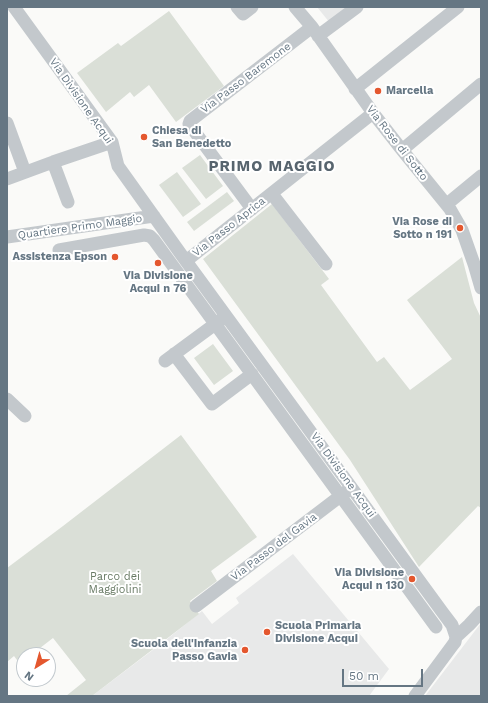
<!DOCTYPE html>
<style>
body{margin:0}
#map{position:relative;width:488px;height:703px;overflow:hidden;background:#fafaf8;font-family:"Work Sans",sans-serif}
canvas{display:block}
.frame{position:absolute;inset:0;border:8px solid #657683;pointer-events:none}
.north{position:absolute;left:16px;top:647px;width:40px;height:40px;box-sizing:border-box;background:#fff;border:1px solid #c1c8cd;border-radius:50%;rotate:217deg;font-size:11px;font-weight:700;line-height:16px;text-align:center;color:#657683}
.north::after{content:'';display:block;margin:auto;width:14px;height:18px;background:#e4572e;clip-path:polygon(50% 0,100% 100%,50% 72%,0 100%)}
.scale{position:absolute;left:342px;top:669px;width:81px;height:18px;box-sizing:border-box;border:2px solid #657683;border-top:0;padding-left:5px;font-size:12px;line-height:14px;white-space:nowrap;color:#657683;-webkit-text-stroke:3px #fff;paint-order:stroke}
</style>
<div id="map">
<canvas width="488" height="703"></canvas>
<div class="frame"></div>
<div class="north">N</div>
<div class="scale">50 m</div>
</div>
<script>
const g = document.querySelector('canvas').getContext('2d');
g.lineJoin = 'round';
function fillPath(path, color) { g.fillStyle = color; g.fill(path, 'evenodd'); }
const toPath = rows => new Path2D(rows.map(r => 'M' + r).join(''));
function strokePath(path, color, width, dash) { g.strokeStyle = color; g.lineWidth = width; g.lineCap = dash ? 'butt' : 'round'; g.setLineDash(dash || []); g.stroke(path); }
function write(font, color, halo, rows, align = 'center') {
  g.font = font + ' "Work Sans",sans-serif'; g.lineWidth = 4; g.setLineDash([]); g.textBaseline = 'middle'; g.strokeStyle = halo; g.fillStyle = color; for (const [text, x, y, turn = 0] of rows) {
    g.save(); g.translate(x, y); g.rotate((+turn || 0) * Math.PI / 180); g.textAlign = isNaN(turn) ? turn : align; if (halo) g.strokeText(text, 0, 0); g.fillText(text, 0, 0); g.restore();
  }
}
const built = toPath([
 [317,7,351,7,330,23],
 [293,554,389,669,369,696,92,696,166,640,202,611,212,624,239,603,236,598],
 [481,623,481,696,425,696]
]);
const green = toPath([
 [169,11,224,86,176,122,149,85,134,97,130,92,106,112,77,73,118,43,121,46],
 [200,155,223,186,206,199,182,168],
 [177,172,201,204,183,217,159,185],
 [227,192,234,201,194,231,187,222],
 [272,204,329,279,321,285,377,362,384,357,410,390,452,359,407,300,462,257,474,303,481,318,481,508,478,506,419,567,350,460,203,259],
 [213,344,233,371,214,385,194,358],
 [181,435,257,537,211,571,217,581,190,601,199,614,92,696,66,696,86,680,53,638,31,655,24,655,24,661,20,664,14,656,7,662,7,568,63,526]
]);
const street = toPath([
 [14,7,112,142,118,166,183,257,443,613,452,625,456,637],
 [237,7,243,14,252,7],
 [295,7,312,27,373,113,402,150,450,209,462,230,474,264,481,288],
 [318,36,357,7],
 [355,89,458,7],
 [7,123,25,172],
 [402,150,481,84],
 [53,162,68,202],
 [7,179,53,162,112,142],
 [272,194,326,264],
 [447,204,481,176],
 [252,209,189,124,190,121,312,27],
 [7,237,154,216],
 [59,250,144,235,150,236,154,240,436,627],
 [186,261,373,113],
 [174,354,212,404,252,374],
 [165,361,222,319],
 [7,399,25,416],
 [196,606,347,491],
 [415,696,452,646,455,642,456,637,469,625,481,612]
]);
const markers = [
 [378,91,4,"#e4572e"],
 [144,137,4,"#e4572e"],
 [460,228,4,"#e4572e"],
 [115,257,4,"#e4572e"],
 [158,263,4,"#e4572e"],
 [412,579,4,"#e4572e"],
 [267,632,4,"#e4572e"],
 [245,650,4,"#e4572e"]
];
const streetNames = [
 ["Via Passo Baremone",246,78,-37],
 ["Via Divisione Acqui",81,101,55],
 ["Via Rose di Sotto",397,143,52],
 ["Quartiere Primo Maggio",80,227,-8],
 ["Via Passo Aprica",229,227,-38],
 ["Via Divisione Acqui",343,475,54],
 ["Via Passo del Gavia",274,547,-37]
];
const poiNames = [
 ["Marcella",386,91,"left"],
 ["Chiesa di",152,131,"left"],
 ["San Benedetto",152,144,"left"],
 ["Via Rose di",452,222],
 ["Sotto n 191",452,235],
 ["Assistenza Epson",107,257],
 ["Via Divisione",158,276,"center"],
 ["Acqui n 76",158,289,"center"],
 ["Via Divisione",404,573],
 ["Acqui n 130",404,586],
 ["Scuola Primaria",275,626,"left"],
 ["Divisione Acqui",275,639,"left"],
 ["Scuola dell'Infanzia",237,644],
 ["Passo Gavia",237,657]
];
const parkNames = [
 ["Parco dei",115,577],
 ["Maggiolini",115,590]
];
const districtNames = [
 ["PRIMO MAGGIO",272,167]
];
fillPath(built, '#e8e9e9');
fillPath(green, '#dadfd7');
strokePath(street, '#c3c8cc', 13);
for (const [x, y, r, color] of markers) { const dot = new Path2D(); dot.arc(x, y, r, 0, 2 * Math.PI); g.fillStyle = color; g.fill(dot); strokePath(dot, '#fff', 1.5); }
write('11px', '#657683', '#fff', streetNames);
write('bold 11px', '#657683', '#fff', poiNames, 'right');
write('11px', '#687a64', '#fff', parkNames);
g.letterSpacing = '1px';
write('bold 15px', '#57646e', '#fff', districtNames);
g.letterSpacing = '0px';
</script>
